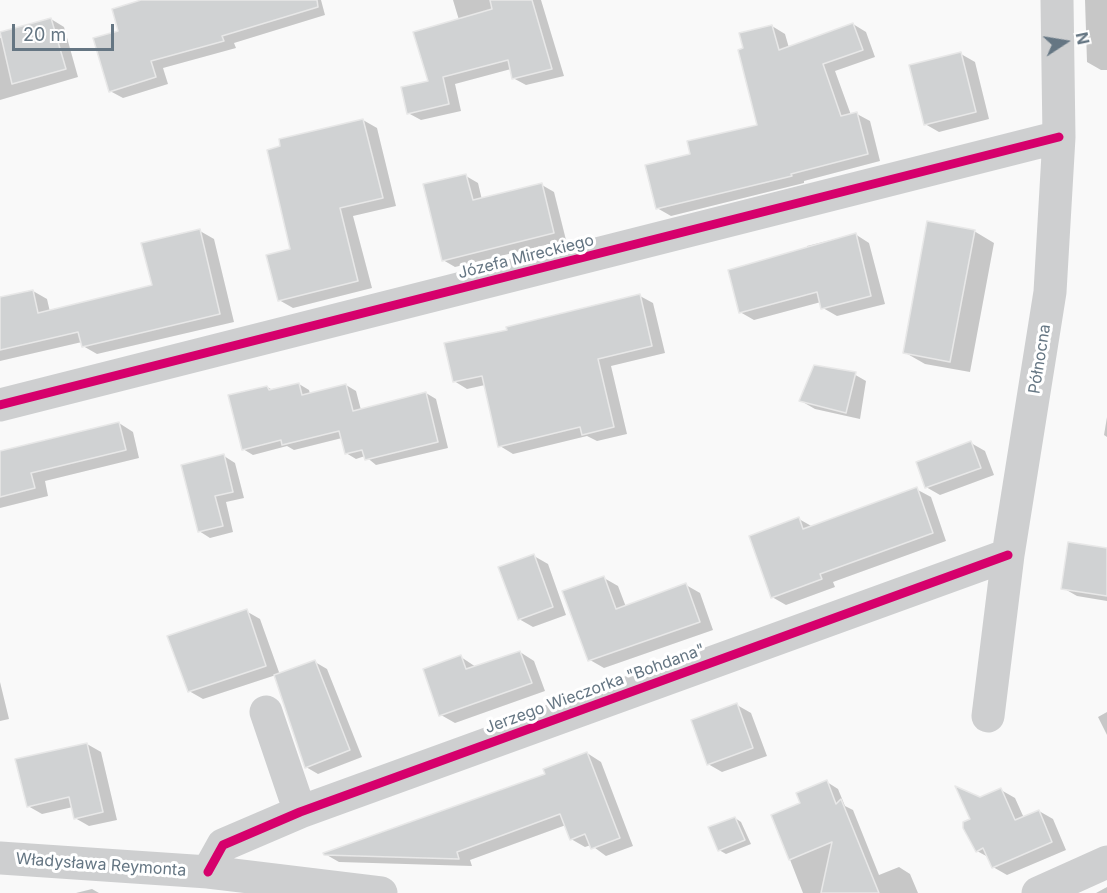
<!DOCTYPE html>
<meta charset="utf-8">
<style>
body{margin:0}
#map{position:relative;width:1107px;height:893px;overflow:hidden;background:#f9f9f9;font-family:Inter,sans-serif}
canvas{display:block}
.north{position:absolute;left:1035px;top:12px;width:60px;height:60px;-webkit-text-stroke:4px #fff;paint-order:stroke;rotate:78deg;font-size:16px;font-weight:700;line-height:24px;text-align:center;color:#657683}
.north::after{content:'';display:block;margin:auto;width:21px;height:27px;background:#657683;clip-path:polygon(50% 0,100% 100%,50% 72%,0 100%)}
.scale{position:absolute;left:12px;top:24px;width:102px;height:27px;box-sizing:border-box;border:3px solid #657683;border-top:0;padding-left:8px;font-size:18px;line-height:21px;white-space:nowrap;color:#657683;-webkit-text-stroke:4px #fff;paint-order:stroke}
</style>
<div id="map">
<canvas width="1107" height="893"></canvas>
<div class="north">N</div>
<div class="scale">20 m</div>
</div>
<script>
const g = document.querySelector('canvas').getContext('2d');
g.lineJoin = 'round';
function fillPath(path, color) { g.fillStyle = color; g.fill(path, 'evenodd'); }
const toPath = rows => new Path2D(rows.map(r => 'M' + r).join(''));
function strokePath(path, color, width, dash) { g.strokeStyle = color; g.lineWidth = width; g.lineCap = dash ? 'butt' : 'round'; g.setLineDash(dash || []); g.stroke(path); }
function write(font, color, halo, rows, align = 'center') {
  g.font = font + ' Inter,sans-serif'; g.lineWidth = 6; g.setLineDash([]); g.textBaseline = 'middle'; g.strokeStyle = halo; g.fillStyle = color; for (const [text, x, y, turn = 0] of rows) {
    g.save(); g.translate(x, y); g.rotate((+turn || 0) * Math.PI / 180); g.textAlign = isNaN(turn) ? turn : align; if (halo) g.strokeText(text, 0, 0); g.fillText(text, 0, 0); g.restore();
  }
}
const shadow = toPath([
 [147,0,321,0,325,15,234,43,236,48,163,68,168,84,123,98,110,91,120,32],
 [453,0,541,0,564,76,526,85,513,78,511,69,455,84,461,111,421,120,408,113,429,82,459,20],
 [1085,0,1107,0,1107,70,1101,70,1087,62],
 [51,19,64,27,78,77,0,100,0,38],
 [853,24,866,32,875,57,835,71,851,115,857,114,870,121,880,161,804,181,804,183,671,216,657,208,692,155,758,126,772,26,785,34,789,48],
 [961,54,975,62,989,119,939,132,925,124],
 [363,120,377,128,396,206,353,216,372,288,293,308,279,300,292,250],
 [466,176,478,183,482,200,542,185,554,192,566,240,455,267,443,260],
 [200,231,214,239,234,322,97,354,83,346,82,342,0,361,0,299,33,291,47,299,50,312,154,286],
 [974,231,994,243,970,372,925,364,904,352],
 [855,234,869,243,885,304,837,316,823,308,821,302,754,320,740,312,808,250,807,246],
 [640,296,653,303,665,353,611,366,627,434,597,441,587,436,513,454,500,446,485,385,467,389,454,381,508,331],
 [852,373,866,381,860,419,815,409,801,401],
 [299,384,309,390,310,394,346,385,356,391,361,410,426,393,436,399,448,448,376,465,365,456,356,459,346,453,342,438,294,450,287,446,253,455,243,449,267,387,273,390],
 [1107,417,1107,437,1104,435],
 [119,423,133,432,139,458,45,481,48,496,0,508,0,453],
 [971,443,985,451,994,475,940,495,926,487],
 [224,456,235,463,244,498,226,502,233,532,210,538,199,531],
 [916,489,931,497,946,541,833,582,835,587,786,605,772,597,799,519,813,527],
 [1107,550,1107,601,1077,596,1063,588],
 [534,556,548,564,566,615,533,627,519,619],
 [604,578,618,586,626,607,686,585,700,593,713,630,604,668,590,660],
 [246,611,260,619,280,675,315,662,327,669,362,757,318,774,306,767,276,675,203,699,189,691],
 [520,652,534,661,545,691,455,723,441,715,461,657,476,667],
 [0,682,9,719,0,721],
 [737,705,751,713,767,756,722,772,708,764],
 [1107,712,1107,735,1098,717],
 [87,744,101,752,117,820,89,826,75,818,73,807,42,814,28,806],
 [587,753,601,762,633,846,606,856,591,845,585,847,571,839,566,825,470,860,472,866,339,862,325,854,547,775],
 [827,782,838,789,845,806,853,810,879,875,899,867,910,874,918,893,803,893,773,816,802,804],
 [1001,790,1015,798,1024,818,1039,811,1053,819,1066,850,1007,875,993,867,988,857,977,851,972,820,980,799],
 [735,818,741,822,751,844,726,854,719,850],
 [1107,887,1107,893,1096,893],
 [92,889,99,893,76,893]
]);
const building = toPath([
 [141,0,317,0,318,7,222,36,224,41,151,61,156,77,109,92,93,38,118,31,112,9,141,0],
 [490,0,532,0,552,69,512,79,508,60,443,77,449,104,407,114,401,87,428,81,413,32,492,9,490,0],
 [51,18,66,69,12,84,0,32,51,18],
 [853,23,863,50,823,64,841,116,857,112,868,154,791,174,792,176,656,209,645,165,690,154,687,141,757,125,738,50,743,48,739,33,772,25,779,50,853,23],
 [961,52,976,112,924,125,909,65,961,52],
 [363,119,383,198,340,208,358,281,278,301,266,255,290,249,267,150,280,146,279,139,363,119],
 [466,174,473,200,542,183,554,233,442,261,423,184,466,174],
 [927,221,975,230,950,362,903,353,927,221],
 [200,229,220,314,82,347,78,332,0,350,0,297,33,290,38,313,152,285,141,243,200,229],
 [856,233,871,296,821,309,817,292,739,313,728,270,856,233],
 [640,294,652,346,598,359,614,427,582,435,580,427,498,447,482,376,453,382,444,343,507,330,506,327,640,294],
 [814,365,856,372,846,413,799,401,814,365],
 [299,383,302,395,346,384,353,411,426,392,438,442,365,460,362,450,345,454,339,431,282,445,281,440,242,450,228,395,267,386,269,390,299,383],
 [119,422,126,450,31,473,35,488,0,497,0,451,119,422],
 [971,441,981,468,925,488,916,462,971,441],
 [224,454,233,492,215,496,223,526,198,532,181,465,224,454],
 [917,487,933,533,820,574,822,579,771,598,749,536,799,517,803,529,917,487],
 [1068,542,1107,548,1107,596,1061,589,1068,542],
 [534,554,553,607,518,620,498,567,534,554],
 [604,576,616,609,686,583,700,622,588,661,562,591,604,576],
 [247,609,266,666,188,692,167,636,247,609],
 [520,651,532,683,439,716,423,669,461,655,466,669,520,651],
 [315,660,350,750,305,768,274,675,315,660],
 [737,703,753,748,707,765,691,720,737,703],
 [87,743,103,812,74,819,69,797,27,807,15,759,87,743],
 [587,752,620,838,591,849,585,834,570,840,560,814,457,852,459,859,324,855,323,853,545,774,543,769,587,752],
 [827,780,836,804,841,799,879,893,821,893,832,842,789,860,771,815,800,803,796,793,827,780],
 [955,786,980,797,1001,788,1015,820,1039,810,1052,842,992,868,983,848,976,852,963,828,963,822,970,819,955,786],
 [735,817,745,840,718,851,708,827,735,817]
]);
const minor = toPath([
 [0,405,1059,137],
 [266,712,300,812],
 [988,716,1008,555,1050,292,1059,137,1057,0],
 [0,858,208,872,381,893],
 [208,872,223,845,300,812,1008,555],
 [1038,893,1107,862]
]);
const cycleway = toPath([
 [0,405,1059,137],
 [208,872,223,845,300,812,1008,555]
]);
const streetNames = [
 ["Józefa Mireckiego",526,257,-14],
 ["Północna",1040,359,-81],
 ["Jerzego Wieczorka \"Bohdana\"",595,689,-20],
 ["Władysława Reymonta",101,865,4]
];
fillPath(shadow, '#0003');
fillPath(building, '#d0d2d3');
strokePath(building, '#e8e8e8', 1.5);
strokePath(minor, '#cecfd0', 33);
strokePath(cycleway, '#d6006c', 9);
write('16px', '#657683', '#fff', streetNames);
</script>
